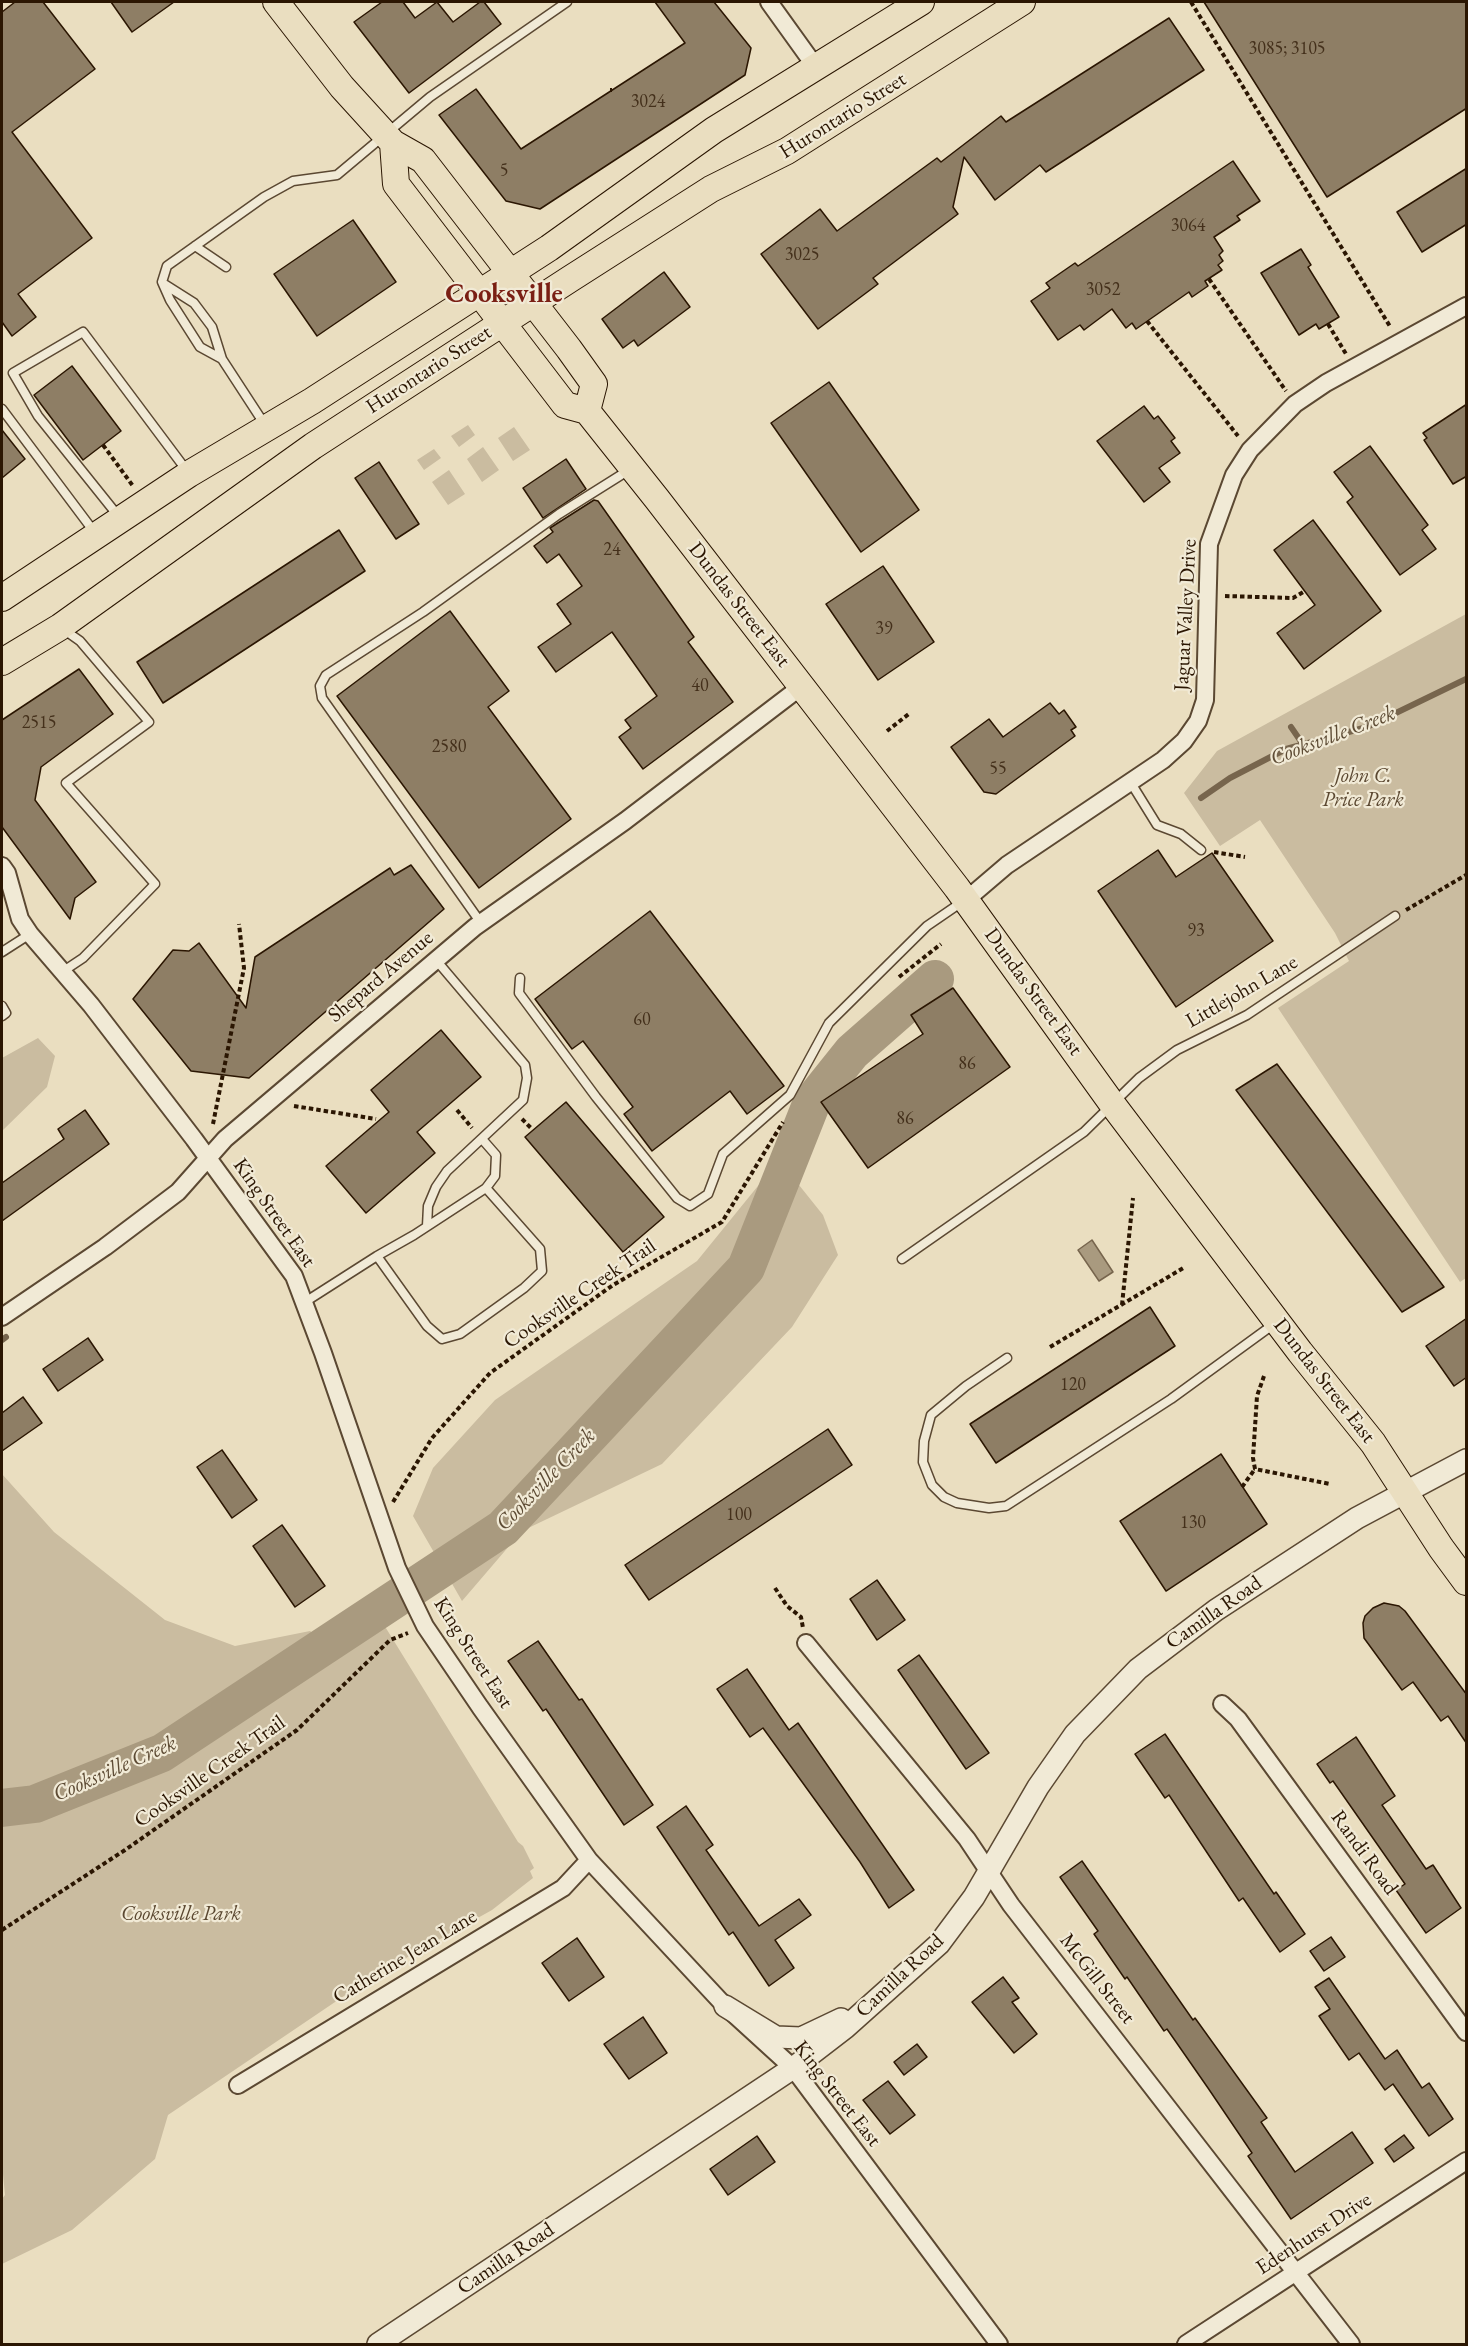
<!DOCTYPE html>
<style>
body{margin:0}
#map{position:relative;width:1468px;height:2346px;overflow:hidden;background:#eadec0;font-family:"EB Garamond",serif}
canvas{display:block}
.frame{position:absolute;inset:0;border:3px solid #2b1602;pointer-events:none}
</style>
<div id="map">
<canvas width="1468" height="2346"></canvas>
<div class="frame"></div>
</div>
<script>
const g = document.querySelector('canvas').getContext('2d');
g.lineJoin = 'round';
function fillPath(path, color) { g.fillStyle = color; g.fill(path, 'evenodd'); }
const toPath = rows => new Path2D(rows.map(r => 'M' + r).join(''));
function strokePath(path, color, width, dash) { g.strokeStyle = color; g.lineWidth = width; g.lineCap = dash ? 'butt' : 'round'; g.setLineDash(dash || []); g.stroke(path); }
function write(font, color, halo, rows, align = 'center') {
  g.font = font + ' "EB Garamond",serif'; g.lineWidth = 4.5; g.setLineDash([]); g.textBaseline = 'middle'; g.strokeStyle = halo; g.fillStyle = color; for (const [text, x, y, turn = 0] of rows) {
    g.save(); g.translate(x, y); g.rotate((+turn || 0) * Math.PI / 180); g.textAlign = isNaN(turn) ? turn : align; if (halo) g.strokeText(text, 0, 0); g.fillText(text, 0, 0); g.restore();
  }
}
const green = toPath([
 [468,425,475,435,459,447,451,436],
 [514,427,530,450,513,461,498,438],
 [483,447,499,470,482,482,467,459],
 [434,449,441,458,424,470,417,460],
 [449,470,465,494,448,505,432,482],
 [1466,614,1466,1278,1460,1282,1278,1008,1349,961,1335,933,1260,820,1220,846,1184,793,1217,751],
 [38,1038,55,1056,47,1087,2,1131,2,1058],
 [779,1160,823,1215,838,1255,792,1327,662,1464,522,1531,462,1601,413,1516,433,1468,495,1400,697,1261],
 [2,1474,54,1532,165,1620,235,1646,310,1631,314,1634,368,1599,518,1842,523,1846,534,1868,530,1871,533,1878,492,1910,372,1977,168,2115,155,2159,72,2230,2,2264,2,2199,5,2195,2,2164]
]);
const water = toPath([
 [1092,1240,1113,1272,1099,1281,1078,1250,1092,1240]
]);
const stream = toPath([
 [1291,727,1302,743],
 [1201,798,1230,778,1286,749,1367,727,1466,679],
 [2,1340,6,1337]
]);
const river = toPath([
 [2,1808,35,1804,162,1753,503,1528,746,1268,812,1102,852,1052,935,979]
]);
const building = toPath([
 [15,2,43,2,95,69,12,132,92,238,18,294,36,317,12,336,2,322,2,12,15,2],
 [111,2,174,2,132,32,111,2],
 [382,2,403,2,415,18,437,2,453,22,480,2,484,2,501,24,409,93,354,22,382,2],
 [655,2,714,2,751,48,745,75,540,209,506,201,439,115,476,89,521,149,685,43,655,2],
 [1204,2,1467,2,1467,108,1327,197,1204,2],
 [1169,18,1204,70,1046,172,1040,165,995,200,964,157,953,207,958,214,873,278,878,284,818,329,761,254,820,209,837,231,937,158,941,162,1001,116,1006,122,1169,18],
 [1233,161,1260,201,1237,216,1240,220,1214,237,1223,251,1219,255,1223,261,1218,265,1222,270,1205,281,1208,286,1192,297,1189,292,1136,329,1132,323,1126,328,1112,309,1084,330,1080,325,1058,340,1031,301,1050,288,1046,283,1075,263,1078,266,1233,161],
 [1467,168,1467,224,1422,252,1397,212,1467,168],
 [353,220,396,282,317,336,274,274,353,220],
 [1301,249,1311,265,1308,267,1339,317,1319,329,1316,324,1299,335,1261,273,1301,249],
 [664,272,690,307,638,346,634,340,623,348,602,319,664,272],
 [72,366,121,431,83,460,34,395,72,366],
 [829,382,919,510,861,552,771,423,829,382],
 [1467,404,1467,476,1453,484,1424,440,1427,438,1423,433,1467,404],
 [1144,406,1154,419,1158,416,1175,438,1171,441,1180,453,1159,468,1170,482,1144,502,1097,441,1144,406],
 [2,430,25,459,2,478,2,430],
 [1370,446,1428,525,1422,530,1436,549,1400,575,1347,502,1353,497,1334,472,1370,446],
 [566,459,586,489,543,518,523,488,566,459],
 [379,462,419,524,396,539,355,478,379,462],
 [594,500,598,501,694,637,688,642,733,702,643,769,619,737,631,728,625,720,657,696,612,632,556,672,538,647,571,624,557,604,582,586,559,554,547,563,534,546,553,532,550,528,594,500],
 [1313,520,1381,611,1304,669,1277,633,1315,605,1274,550,1313,520],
 [339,530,365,571,163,703,137,662,339,530],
 [883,566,934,642,878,680,826,604,883,566],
 [450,611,509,691,488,707,571,819,479,888,337,696,450,611],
 [79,669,113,714,41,767,35,800,96,882,75,898,70,919,2,827,2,720,79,669],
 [1050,703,1059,714,1064,710,1076,727,1071,730,1075,736,996,794,984,792,951,747,989,719,1003,737,1050,703],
 [1158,850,1176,877,1212,853,1273,941,1176,1007,1098,891,1158,850],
 [411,865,444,909,249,1078,191,1071,133,999,173,950,189,951,199,943,246,1008,255,957,390,868,394,875,411,865],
 [650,911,784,1086,747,1114,730,1091,652,1151,624,1114,633,1107,583,1041,572,1049,535,999,650,911],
 [953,988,1010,1067,868,1168,821,1102,923,1034,911,1015,953,988],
 [441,1030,481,1077,417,1132,435,1153,366,1213,326,1166,389,1112,371,1090,441,1030],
 [1277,1064,1444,1287,1402,1312,1236,1090,1277,1064],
 [566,1102,664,1217,623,1252,525,1137,566,1102],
 [85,1110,109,1144,2,1221,2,1183,64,1139,58,1129,85,1110],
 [1150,1307,1175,1346,996,1463,970,1424,1150,1307],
 [1467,1318,1467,1377,1454,1386,1426,1346,1467,1318],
 [88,1338,103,1360,58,1391,43,1369,88,1338],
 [23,1397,42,1423,2,1451,2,1413,23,1397],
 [828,1429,852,1465,649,1600,625,1565,828,1429],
 [222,1450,257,1500,232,1518,197,1467,222,1450],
 [1221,1454,1267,1524,1166,1591,1120,1521,1221,1454],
 [282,1525,325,1586,295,1607,253,1546,282,1525],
 [877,1580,905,1620,877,1640,850,1599,877,1580],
 [1384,1603,1399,1606,1405,1611,1467,1695,1467,1744,1448,1716,1441,1721,1413,1682,1402,1690,1364,1638,1363,1623,1365,1616,1373,1608,1384,1603],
 [538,1641,579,1700,582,1699,653,1805,624,1825,546,1709,543,1711,508,1661,538,1641],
 [919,1655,989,1753,966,1769,898,1670,919,1655],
 [747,1669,789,1730,798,1723,914,1890,889,1908,860,1862,763,1728,750,1737,717,1689,747,1669],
 [1165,1734,1274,1894,1276,1892,1305,1934,1280,1952,1243,1898,1239,1901,1169,1795,1165,1798,1135,1754,1165,1734],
 [1356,1737,1395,1796,1382,1805,1426,1869,1433,1865,1461,1908,1426,1933,1396,1890,1405,1884,1333,1781,1330,1783,1317,1764,1356,1737],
 [686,1806,713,1845,706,1850,759,1926,799,1899,811,1915,775,1940,794,1968,769,1986,733,1932,729,1935,657,1827,686,1806],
 [1082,1861,1193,2020,1195,2018,1267,2118,1261,2122,1295,2172,1352,2132,1373,2163,1291,2219,1248,2156,1252,2153,1208,2088,1167,2029,1164,2031,1127,1977,1125,1979,1094,1934,1098,1931,1060,1877,1082,1861],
 [1331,1937,1345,1957,1324,1971,1310,1951,1331,1937],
 [577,1938,604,1977,569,2001,542,1963,577,1938],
 [1003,1977,1019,1998,1012,2002,1037,2034,1014,2053,972,2002,1003,1977],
 [1329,1978,1385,2059,1397,2050,1422,2088,1429,2083,1453,2119,1429,2136,1393,2084,1385,2090,1359,2053,1349,2060,1319,2016,1330,2009,1315,1987,1329,1978],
 [643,2017,667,2053,629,2079,604,2044,643,2017],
 [917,2044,927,2057,904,2075,894,2062,917,2044],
 [888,2081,915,2115,890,2134,863,2100,888,2081],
 [1404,2135,1414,2148,1394,2162,1385,2149,1404,2135],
 [757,2136,775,2162,728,2195,710,2169,757,2136]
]);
const path = toPath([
 [1191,2,1391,328],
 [610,90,612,90],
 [1209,279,1286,391],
 [1147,321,1238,436],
 [1328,324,1346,354],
 [103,445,133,486],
 [1225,596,1293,598,1305,591],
 [887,731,910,713],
 [1214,852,1245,857],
 [1406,910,1466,875],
 [899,977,941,944],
 [294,1106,376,1119],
 [457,1110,472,1128],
 [522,1119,531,1128],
 [213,1124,244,968,239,924],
 [1122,1305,1133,1198],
 [1050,1347,1185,1267],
 [1264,1376,1257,1396,1253,1458,1255,1469,1330,1484],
 [1242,1487,1255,1469],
 [393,1502,432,1438,490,1373,613,1285,722,1222,783,1122],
 [775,1588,787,1606,801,1617,803,1628],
 [2,1930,125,1850,297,1730,390,1640,408,1633]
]);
const service = toPath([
 [195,246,226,267],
 [164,284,194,303,212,327,222,359],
 [2,409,95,533],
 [265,425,222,359,200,347,170,300,162,282,167,266,264,197,293,181,337,175,430,97,567,2],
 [119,517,38,416,13,373,83,332,187,471],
 [1131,783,1157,825,1181,834,1201,850],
 [481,923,322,698,320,686,326,675,423,612,559,514,629,470],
 [2,952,30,934],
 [62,972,83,958,155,884,66,783,149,722,80,641,63,629],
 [520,978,519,993,596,1097,677,1198,690,1206,708,1194,723,1154,790,1095,829,1023,927,926,962,902],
 [2,1006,6,1013,2,1016],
 [482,1139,496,1155,495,1176,486,1188],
 [427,1226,428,1206,436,1187,447,1171,523,1100,527,1078,525,1065,436,960],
 [902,1259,1084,1132,1139,1078,1177,1050,1247,1015,1395,916],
 [305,1302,377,1256,414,1235,486,1188,540,1249,542,1271,524,1288,460,1334,442,1339,427,1326,377,1256],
 [1007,1358,966,1386,931,1415,924,1441,923,1462,932,1485,944,1497,957,1503,989,1508,1006,1506,1171,1399,1274,1324]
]);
const minor = toPath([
 [769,2,815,66],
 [2,866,7,873,20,919,30,934,91,1005,194,1139,294,1276,323,1353,397,1568,425,1626,480,1707,589,1860,725,2006,793,2068,999,2344],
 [966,900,1007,865,1163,760,1184,741,1198,721,1205,700,1209,544,1234,475,1250,450,1295,404,1326,383,1466,306],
 [2,1317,105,1247,178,1192,225,1139,475,927,625,821,802,686],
 [806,1643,967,1839,1011,1905,1351,2344],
 [1222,1704,1238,1719,1466,2032],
 [238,2085,563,1888,589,1860],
 [1186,2344,1466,2161]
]);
const tertiary = toPath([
 [725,2006,776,2037,801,2038,841,2019],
 [378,2344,793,2068,845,2028,939,1944,974,1897,1038,1787,1075,1734,1138,1669,1216,1610,1357,1518,1466,1460]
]);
const primary = toPath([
 [276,2,342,87,393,143,423,160,569,349,594,384,587,411],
 [393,143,396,184,565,405,587,411,657,499,957,888,1113,1105,1300,1352,1373,1443,1441,1548,1466,1582],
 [2,598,189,474,312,401,549,248,714,130,921,2],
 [2,662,60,627,313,446,570,279,711,189,787,151,1022,2]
]);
const numberNames = [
 ["3085; 3105",1287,49],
 ["3024",648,102],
 ["5",504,171],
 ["3064",1188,226],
 ["3025",802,255],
 ["3052",1103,290],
 ["24",612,550],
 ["39",884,629],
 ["40",700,686],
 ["2515",39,723],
 ["2580",449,747],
 ["55",998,769],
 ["93",1196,931],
 ["60",642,1020],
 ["86",967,1064],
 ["86",905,1119],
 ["120",1073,1385],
 ["100",739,1515],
 ["130",1193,1523]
];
const streetNames = [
 ["Hurontario Street",843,116,-32],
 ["Hurontario Street",429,370,-33],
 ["Dundas Street East",739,605,52],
 ["Jaguar Valley Drive",1186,615,-87],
 ["Shepard Avenue",381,977,-40],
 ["Dundas Street East",1033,992,54],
 ["Littlejohn Lane",1242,992,-30],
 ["King Street East",274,1213,55],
 ["Cooksville Creek Trail",580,1294,-34],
 ["Dundas Street East",1324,1381,52],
 ["Camilla Road",1214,1613,-35],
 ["King Street East",473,1653,57],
 ["Cooksville Creek Trail",210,1772,-35],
 ["Randi Road",1364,1853,54],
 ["Catherine Jean Lane",405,1957,-31],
 ["Camilla Road",900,1976,-43],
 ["McGill Street",1097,1979,52],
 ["King Street East",837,2094,52],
 ["Edenhurst Drive",1314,2234,-33],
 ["Camilla Road",506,2259,-34]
];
const parkNames = [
 ["John C.",1363,776],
 ["Price Park",1363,800],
 ["Cooksville Park",181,1914]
];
const waterNames = [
 ["Cooksville Creek",1333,736,-21],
 ["Cooksville Creek",546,1480,-46],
 ["Cooksville Creek",115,1769,-24]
];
const districtNames = [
 ["Cooksville",504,295]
];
fillPath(green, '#cabca0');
fillPath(water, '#a99a7f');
strokePath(water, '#77654d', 1.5);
strokePath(stream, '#77654d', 6);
strokePath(river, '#a99a7f', 38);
fillPath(building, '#8e7e65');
strokePath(building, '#2b1602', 1.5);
strokePath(service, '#5b4832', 11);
strokePath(minor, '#5b4832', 20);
strokePath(tertiary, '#5b4832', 24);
strokePath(primary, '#2b1602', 28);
strokePath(path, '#2b1602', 4, [4.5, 3]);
strokePath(service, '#f1ead6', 8);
strokePath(minor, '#f1ead6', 16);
strokePath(tertiary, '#f1ead6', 21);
strokePath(primary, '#eadec0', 26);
write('18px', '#44301b', null, numberNames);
write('21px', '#2b1602', '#f1ead6', streetNames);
write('italic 21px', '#5b4831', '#f1ead6', parkNames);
write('italic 22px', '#5d4b34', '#f1ead6', waterNames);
write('bold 27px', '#7a1f14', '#f1ead6', districtNames);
</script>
